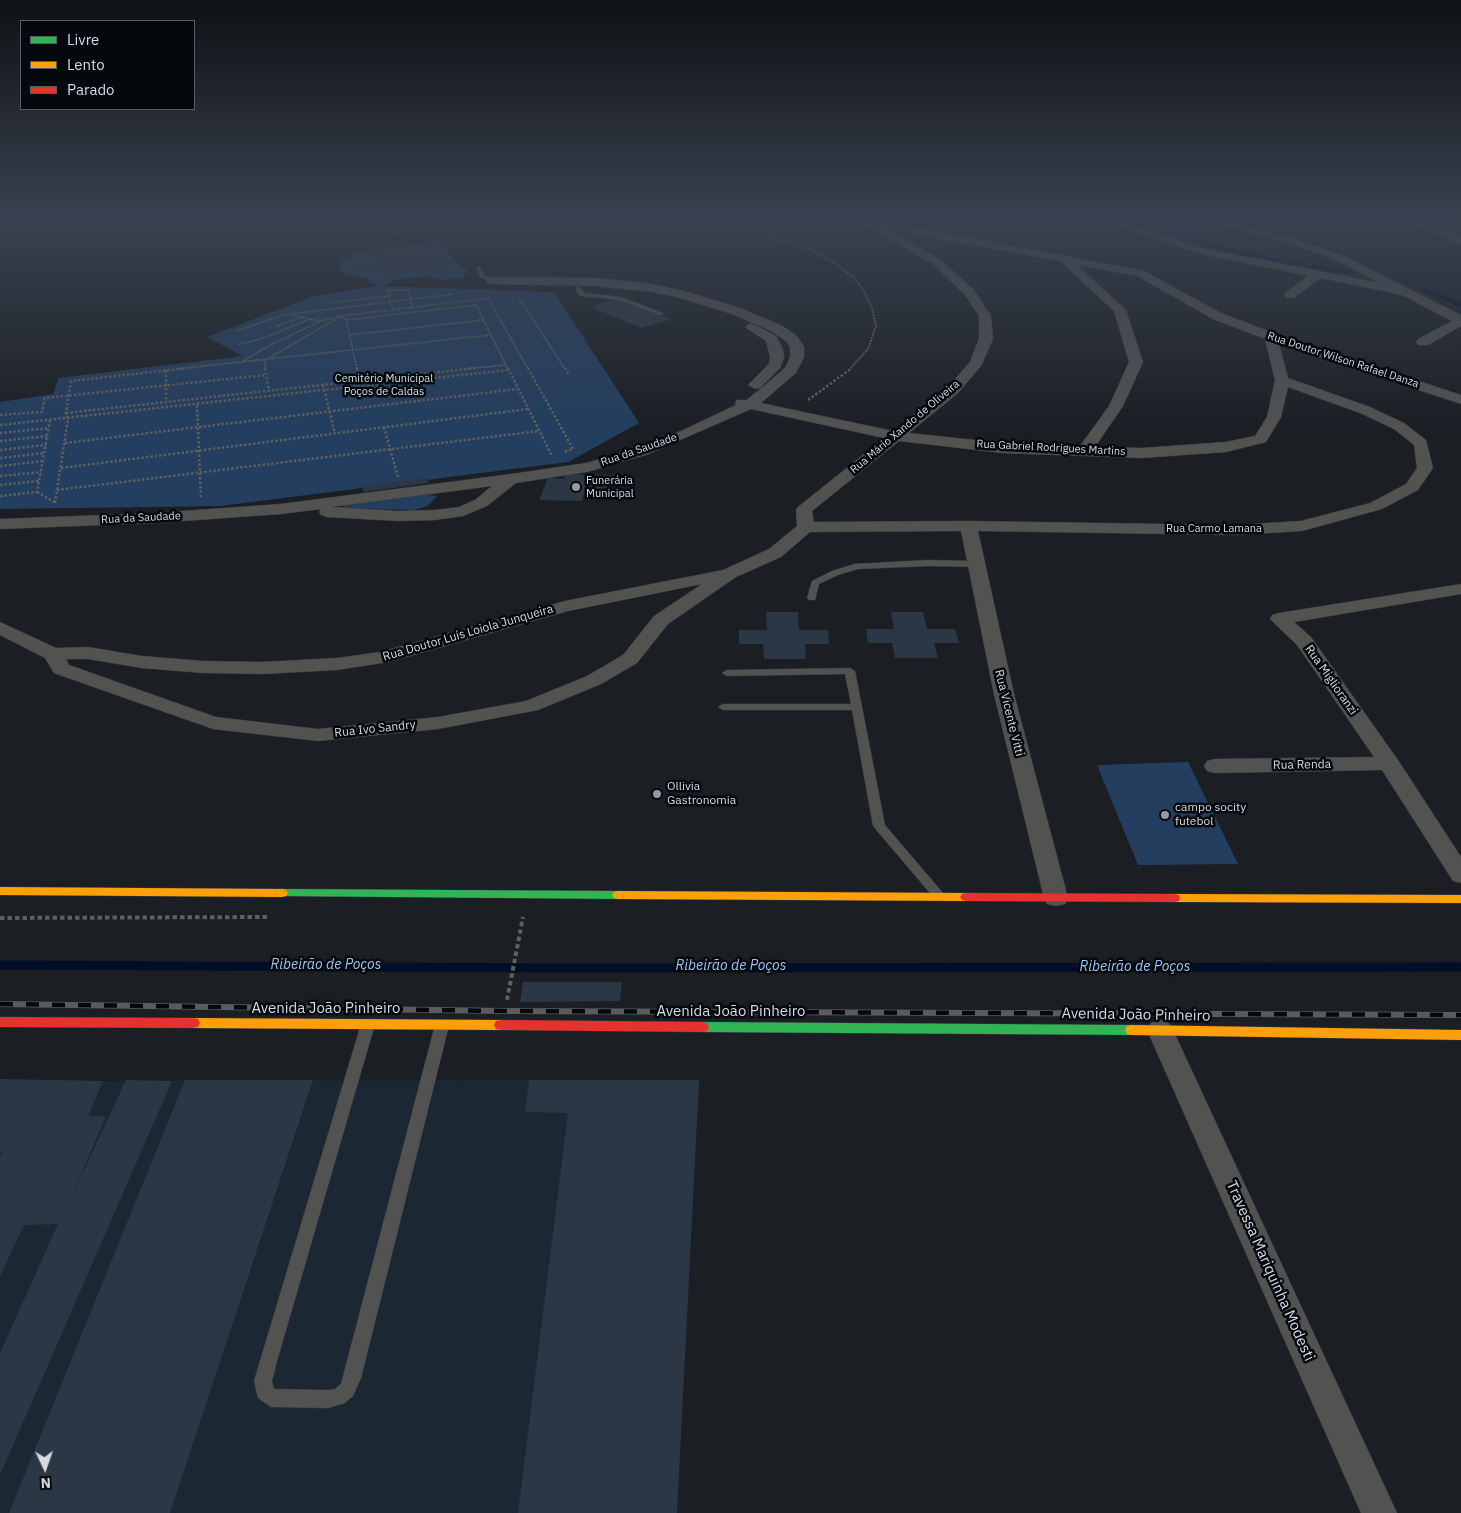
<!DOCTYPE html>
<meta charset="utf-8">
<style>
body{margin:0}
#map{position:relative;width:1461px;height:1513px;overflow:hidden;background:#1b1f24;font-family:"IBM Plex Sans",sans-serif}
canvas{display:block}
.legend{position:absolute;left:20px;top:20px;width:175px;height:90px;box-sizing:border-box;background:#05080c;border:1px solid #595c62;margin:0;padding:6px 9px;list-style:none;font-size:15px;color:#d6dbe2}
.legend li{display:flex;align-items:center;gap:10px;height:25px}
.legend b{width:25px;border:1px solid #595c62}
.north{position:absolute;left:20px;top:1443px;width:50px;height:50px;-webkit-text-stroke:4px #05080c;paint-order:stroke;rotate:177deg;font-size:14px;font-weight:700;line-height:20px;text-align:center;color:#d6dbe2}
.north::after{content:'';display:block;margin:auto;width:18px;height:22px;background:#d6dbe2;clip-path:polygon(50% 0,100% 100%,50% 72%,0 100%)}
</style>
<div id="map">
<canvas width="1461" height="1513"></canvas>
<ul class="legend">
<li><b style="height:6px;background:#30b455"></b>Livre</li>
<li><b style="height:6px;background:#ff9f0a"></b>Lento</li>
<li><b style="height:6px;background:#e5322d"></b>Parado</li>
</ul>
<div class="north">N</div>
</div>
<script>
const g = document.querySelector('canvas').getContext('2d');
g.lineJoin = 'round';
function fillPath(path, color) { g.fillStyle = color; g.fill(path, 'evenodd'); }
const toPath = rows => new Path2D(rows.map(r => 'M' + r).join(''));
function strokePath(path, color, width, dash) { g.strokeStyle = color; g.lineWidth = width; g.lineCap = dash ? 'butt' : 'round'; g.setLineDash(dash || []); g.stroke(path); }
function write(font, color, halo, rows, align = 'center') {
  g.font = font + ' "IBM Plex Sans",sans-serif'; g.lineWidth = 5; g.setLineDash([]); g.textBaseline = 'middle'; g.strokeStyle = halo; g.fillStyle = color; for (const [text, x, y, turn = 0] of rows) {
    g.save(); g.translate(x, y); g.rotate((+turn || 0) * Math.PI / 180); g.textAlign = isNaN(turn) ? turn : align; if (halo) g.strokeText(text, 0, 0); g.fillText(text, 0, 0); g.restore();
  }
}
const built = toPath([
 [0,1079,103,1081,699,1080,677,1513,0,1513]
]);
const green = toPath([
 [439,242,462,269,468,268,463,278,443,280,430,276,393,280,389,284,380,286,554,292,639,423,568,462,220,506,0,509,0,402,53,394,59,378,243,356,207,337,314,296,378,286,366,278,347,275,339,270,339,266,343,260,357,253],
 [420,494,437,496,428,506,414,510,343,508,344,503],
 [1188,762,1238,864,1138,865,1097,765]
]);
const streamFar1 = toPath([
 [1129,219,1213,246,1267,259,1350,272],
 [1422,289,1461,305]
]);
const stream = toPath([
 [0,965,558,968,1461,967]
]);
const building = toPath([
 [436,243,454,266,386,275,381,267,357,270,352,262,375,259,370,251],
 [618,298,671,319,641,328,592,307],
 [566,474,622,475,597,496,584,495,582,501,539,500,548,478,564,479],
 [427,478,428,483,364,492,362,486],
 [766,612,798,612,799,630,828,630,829,644,805,644,806,659,764,659,763,644,739,644,739,630,767,630],
 [891,612,923,612,927,629,955,629,959,643,934,643,938,658,895,658,892,643,868,643,866,629,894,629],
 [523,982,622,982,620,1001,520,1002],
 [0,1079,103,1081,88,1116,106,1116,71,1198,126,1080,172,1081,0,1475,0,1353,58,1224,24,1225,0,1276,0,1155,2,1152,0,1152],
 [185,1080,313,1080,170,1513,9,1513],
 [529,1080,699,1080,677,1513,518,1513,568,1113,525,1112]
]);
const pathFar2 = toPath([
 [208,219,250,225,366,220,399,233],
 [720,219,813,251,836,264,853,277,863,289,872,308,876,326,868,349,850,369],
 [488,298,528,369],
 [519,298,565,369],
 [327,303,389,296],
 [394,310,390,303,388,290,409,290,412,307],
 [346,320,476,305,508,369],
 [321,321,341,316,346,320,357,369],
 [275,327,302,317,292,315],
 [236,331,284,315,454,294],
 [350,335,483,320],
 [239,344,261,339,310,319,302,317],
 [269,358,341,316,490,298],
 [264,360,266,369],
 [243,361,272,344,321,321,310,319],
 [176,369,490,335],
 [464,369,505,365]
]);
const pathFar1 = toPath([
 [265,368,269,391],
 [357,368,360,381],
 [508,368,552,456],
 [528,368,573,449,564,452],
 [565,368,569,375],
 [166,370,166,402],
 [323,385,335,434],
 [808,400,852,368],
 [197,405,201,498],
 [66,413,476,368],
 [0,415,42,412,45,398,266,375],
 [0,425,508,370],
 [384,427,398,477],
 [0,433,49,428],
 [0,441,47,436],
 [65,443,518,389],
 [0,450,46,445],
 [0,458,44,453],
 [0,466,43,461],
 [61,468,528,409],
 [0,476,41,472],
 [0,485,39,481],
 [57,490,539,431],
 [37,492,56,503],
 [0,496,37,492,50,420],
 [55,503,68,419,66,413,71,381,188,368]
]);
const path = toPath([
 [0,918,268,917],
 [507,1000,523,917]
]);
const lane = toPath([
 [476,267,480,267,485,276,494,280,494,282,481,278,476,267],
 [576,287,580,287,585,293,622,297,665,314,660,315,619,300,581,296,577,293,576,287],
 [928,560,975,561,980,564,975,567,928,566,858,569,838,575,819,584,815,600,809,600,807,598,812,581,832,571,854,564,928,560],
 [850,668,855,671,885,825,943,893,945,896,943,899,935,899,873,826,852,710,723,710,718,707,723,704,851,704,845,674,727,676,722,673,727,670,850,668],
 [368,1019,373,1020,375,1024,277,1361,272,1381,274,1389,328,1390,335,1389,341,1384,435,1025,437,1021,442,1020,447,1021,449,1025,361,1378,353,1396,345,1403,328,1408,271,1407,258,1398,254,1381,361,1024,363,1020,368,1019]
]);
const street = toPath([
 [847,219,871,219,1144,271,1221,313,1276,334,1461,395,1461,404,1279,344,1288,378,1370,407,1404,423,1426,440,1433,468,1418,490,1382,509,1302,531,1235,535,978,531,1014,694,1068,898,1065,904,1056,906,1047,904,1044,898,994,694,961,531,810,532,781,557,736,577,668,624,637,663,601,684,538,710,438,729,318,741,213,729,54,673,45,658,0,635,0,622,56,648,88,647,142,656,203,661,262,662,337,658,380,652,565,601,723,570,769,549,797,526,796,510,798,507,884,438,751,409,646,455,587,472,516,483,487,506,463,516,435,520,399,521,327,517,321,515,319,512,321,509,281,514,155,523,0,529,0,519,155,513,281,504,511,474,586,463,636,449,683,430,736,405,735,403,737,400,747,400,785,368,790,357,790,347,787,342,771,331,732,314,677,297,652,292,596,286,488,284,486,281,488,278,492,277,596,278,652,284,684,291,740,308,781,325,797,336,804,347,804,357,796,373,761,403,893,431,948,387,970,362,979,339,979,316,965,295,933,264,864,224,847,219],
 [886,229,1060,261,1114,311,1129,362,1109,406,1080,446,1003,443,909,433,958,393,981,366,993,339,991,316,974,290,941,260,886,229],
 [1077,265,1137,276,1213,319,1265,339,1275,380,1267,417,1255,436,1226,442,1142,448,1095,447,1123,406,1143,362,1126,310,1077,265],
 [1288,387,1360,413,1394,429,1414,445,1417,468,1406,484,1370,503,1301,521,1235,525,968,521,814,522,812,511,899,441,1003,453,1142,458,1226,452,1266,442,1281,417,1288,387],
 [492,486,475,500,459,507,435,510,399,511,331,507,492,486],
 [702,584,654,616,623,655,587,676,526,701,438,717,318,729,216,717,69,665,66,659,88,659,142,668,203,673,262,674,337,670,389,662,568,611,702,584],
 [1052,219,1066,219,1053,226,1048,223,1052,219],
 [1098,219,1115,219,1207,249,1380,283,1338,261,1297,246,1202,219,1221,219,1305,242,1346,257,1461,315,1461,326,1428,345,1418,345,1416,342,1418,339,1452,321,1402,295,1320,278,1294,298,1286,298,1284,295,1286,292,1308,276,1201,254,1098,219],
 [1404,219,1419,219,1461,237,1461,244,1404,219],
 [751,323,776,336,783,349,784,357,780,368,760,388,755,389,748,385,769,364,770,357,766,341,745,327,751,323],
 [1461,584,1461,594,1294,622,1311,637,1400,763,1461,857,1461,883,1453,881,1382,770,1215,773,1207,771,1204,766,1207,761,1215,759,1374,757,1297,645,1270,619,1272,615,1279,613,1461,584],
 [1160,1020,1169,1023,1173,1030,1397,1513,1361,1513,1147,1030,1151,1023,1160,1020]
]);
const fast = toPath([
 [282,889,618,891,622,892,624,895,622,898,618,899,278,896,276,893,278,890,282,889],
 [702,1022,1132,1025,1137,1026,1139,1030,1137,1034,1132,1035,702,1032,697,1031,695,1027,697,1023,702,1022]
]);
const slow = toPath([
 [0,887,282,889,286,890,288,893,286,896,282,897,0,895,0,887],
 [618,891,966,893,970,894,972,897,970,900,966,901,618,899,614,898,612,895,614,892,618,891],
 [1174,894,1461,895,1461,903,1174,902,1169,901,1168,898,1169,895,1174,894],
 [193,1018,501,1020,506,1021,508,1025,506,1029,501,1030,193,1028,188,1027,186,1023,188,1019,193,1018],
 [1132,1025,1461,1030,1461,1040,1132,1035,1127,1034,1125,1030,1127,1026,1132,1025]
]);
const jam = toPath([
 [966,893,1174,894,1179,895,1180,898,1179,901,1174,902,966,901,962,900,960,897,962,894,966,893],
 [0,1017,193,1018,198,1019,200,1023,198,1027,193,1028,0,1027,0,1017],
 [501,1020,702,1022,707,1023,709,1027,707,1031,702,1032,501,1030,496,1029,494,1025,496,1021,501,1020]
]);
const rail = toPath([
 [0,1004,505,1011,1461,1015]
]);
const markers = [
 [576,487,5,"#9599a0"],
 [657,794,5,"#9599a0"],
 [1165,815,5,"#9599a0"]
];
const farStreetnames = [
 ["Rua Doutor Wilson Rafael Danza",1343,360,18],
 ["Rua Mário Xando de Oliveira",905,427,-40],
 ["Rua Gabriel Rodrigues Martins",1051,448,3],
 ["Rua da Saudade",639,450,-19],
 ["Rua da Saudade",141,518,-3],
 ["Rua Carmo Lamana",1214,529]
];
const farParknames = [
 ["Cemitério Municipal",384,379],
 ["Poços de Caldas",384,392]
];
const farPoinames = [
 ["Funerária",586,481],
 ["Municipal",586,494]
];
const streetNames = [
 ["Rua Doutor Luís Loiola Junqueira",468,633,-16],
 ["Rua Miglioranzi",1331,680,55],
 ["Rua Vicente Vitti",1009,713,76],
 ["Rua Ivo Sandry",375,729,-6],
 ["Rua Renda",1302,765,-1]
];
const poiNames = [
 ["Ollivia",667,787],
 ["Gastronomia",667,801],
 ["campo socity",1175,808],
 ["futebol",1175,822]
];
const waterNames = [
 ["Ribeirão de Poços",326,965],
 ["Ribeirão de Poços",731,966],
 ["Ribeirão de Poços",1135,967]
];
const nearStreetnames = [
 ["Avenida João Pinheiro",326,1009],
 ["Avenida João Pinheiro",731,1012],
 ["Avenida João Pinheiro",1136,1015,1],
 ["Travessa Mariquinha Modesti",1270,1271,66]
];
fillPath(built, '#1c2734');
fillPath(green, '#233e5f');
strokePath(streamFar1, '#020e27', 4.5);
strokePath(stream, '#020e27', 9);
fillPath(building, '#2b3744');
strokePath(lane, '#36393e', 1);
strokePath(street, '#36393e', 1);
strokePath(fast, '#36393e', 1);
strokePath(slow, '#36393e', 1);
strokePath(jam, '#36393e', 1);
strokePath(pathFar2, '#5e5f60', 2, [2, 1]);
strokePath(pathFar1, '#5e5f60', 2.5, [2.5, 2]);
strokePath(path, '#5e5f60', 4, [4.5, 3]);
fillPath(lane, '#525251');
fillPath(street, '#525251');
fillPath(fast, '#30b455');
fillPath(slow, '#ff9f0a');
fillPath(jam, '#e5322d');
strokePath(rail, '#5b5b5e', 6);
strokePath(rail, '#05080c', 4.5, [13]);
const sky = g.createLinearGradient(0, 0, 0, 431);
sky.addColorStop(0, '#0f1114');
sky.addColorStop(0.51, '#394250');
sky.addColorStop(1, '#39425000');
g.fillStyle = sky;
g.fillRect(0, 0, 1461, 431);
for (const [x, y, r, color] of markers) { const dot = new Path2D(); dot.arc(x, y, r, 0, 2 * Math.PI); g.fillStyle = color; g.fill(dot); strokePath(dot, '#05080c', 2); }
write('11px', '#d6dbe2', '#05080c', farStreetnames);
write('11px', '#d1dff0', '#05080c', farParknames);
write('11px', '#d6dbe2', '#05080c', farPoinames, 'left');
write('12px', '#d6dbe2', '#05080c', streetNames);
write('12px', '#d6dbe2', '#05080c', poiNames, 'left');
write('italic 14px', '#9cc5f7', '#05080c', waterNames);
write('15px', '#d6dbe2', '#05080c', nearStreetnames);
</script>
